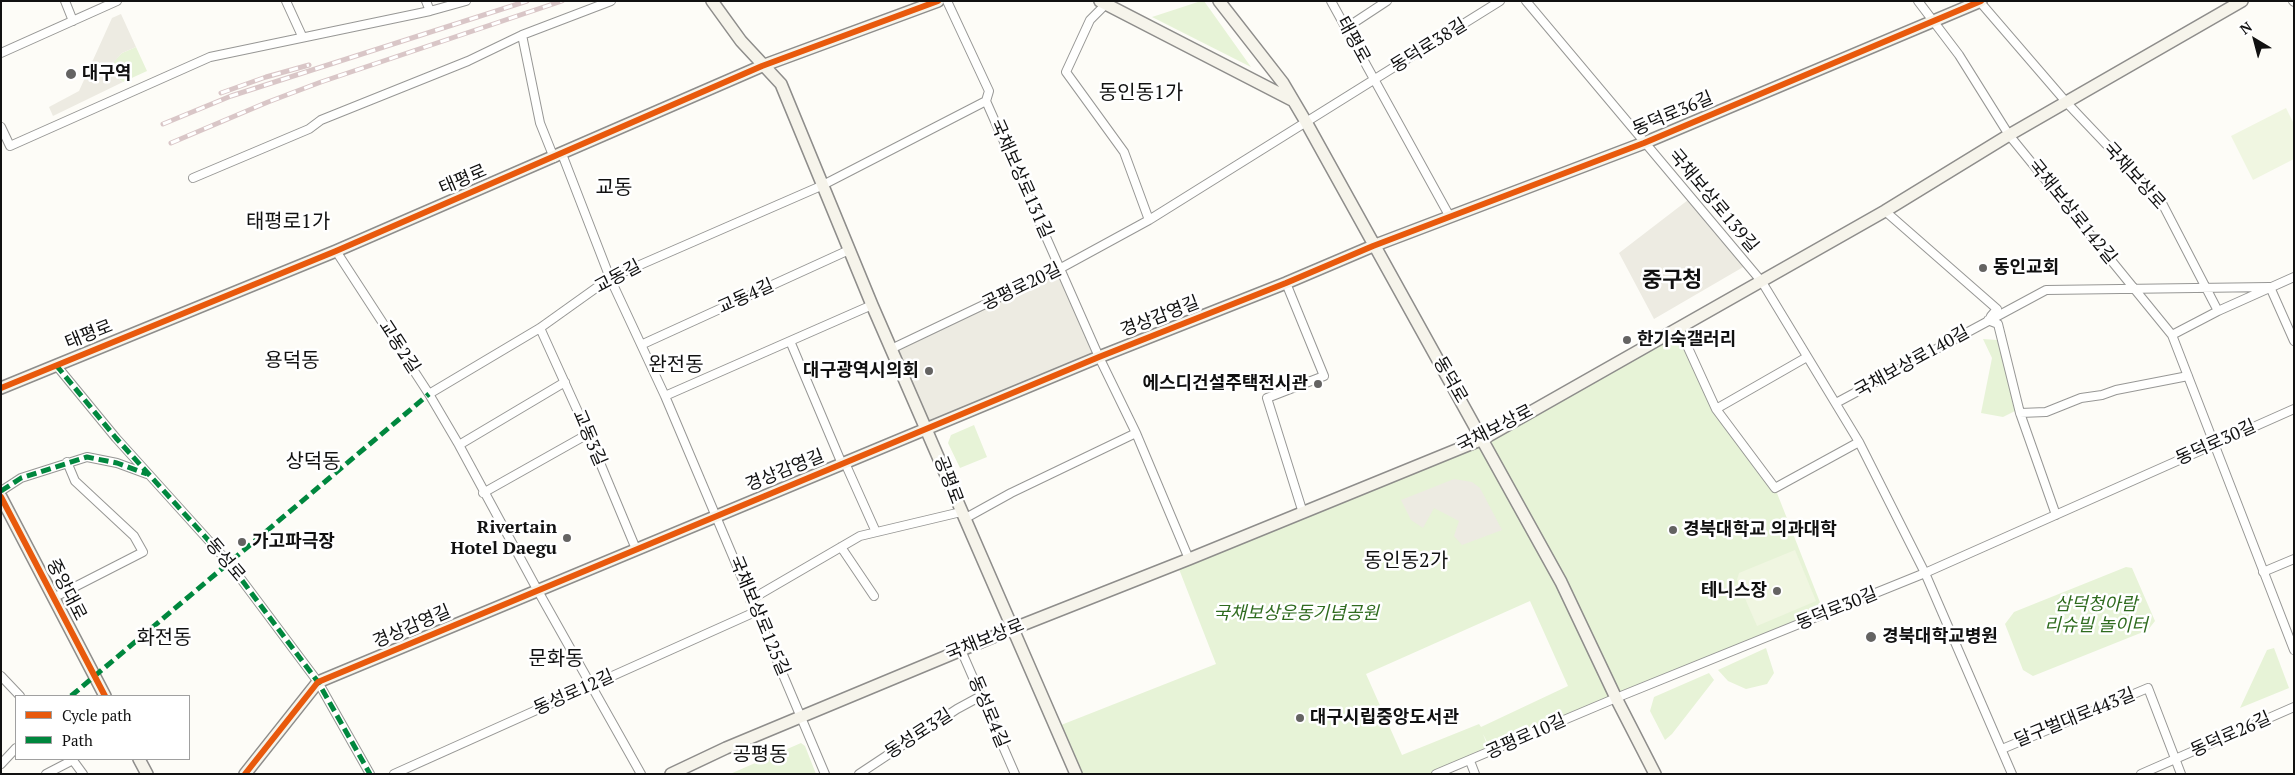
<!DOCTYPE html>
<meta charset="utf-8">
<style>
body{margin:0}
#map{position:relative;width:2295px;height:775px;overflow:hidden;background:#fdfcf7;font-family:"PT Serif",serif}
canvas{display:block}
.frame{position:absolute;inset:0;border:2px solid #111;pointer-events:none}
.legend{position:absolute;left:15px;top:695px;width:175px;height:65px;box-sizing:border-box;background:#fff;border:1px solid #a0a0a0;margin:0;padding:6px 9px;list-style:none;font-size:15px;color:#111}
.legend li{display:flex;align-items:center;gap:10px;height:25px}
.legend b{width:25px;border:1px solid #a0a0a0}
.north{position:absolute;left:2230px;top:15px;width:50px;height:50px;-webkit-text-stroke:4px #fff;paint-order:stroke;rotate:323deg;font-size:14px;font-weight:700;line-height:20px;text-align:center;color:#111}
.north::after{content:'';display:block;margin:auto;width:18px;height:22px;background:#111;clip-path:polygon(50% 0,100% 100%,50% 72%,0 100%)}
</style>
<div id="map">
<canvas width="2295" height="775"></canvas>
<div class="frame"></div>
<ul class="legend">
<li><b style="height:6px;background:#e8590c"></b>Cycle path</li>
<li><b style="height:6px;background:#00873e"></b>Path</li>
</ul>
<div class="north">N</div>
</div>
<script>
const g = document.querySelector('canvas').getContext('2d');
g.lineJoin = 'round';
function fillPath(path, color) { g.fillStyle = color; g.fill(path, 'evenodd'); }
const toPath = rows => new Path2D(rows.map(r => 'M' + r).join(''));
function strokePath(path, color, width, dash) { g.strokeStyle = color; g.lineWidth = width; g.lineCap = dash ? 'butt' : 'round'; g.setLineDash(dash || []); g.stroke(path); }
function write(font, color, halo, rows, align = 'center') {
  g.font = font + ' "PT Serif","Noto Sans KR",serif'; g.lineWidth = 5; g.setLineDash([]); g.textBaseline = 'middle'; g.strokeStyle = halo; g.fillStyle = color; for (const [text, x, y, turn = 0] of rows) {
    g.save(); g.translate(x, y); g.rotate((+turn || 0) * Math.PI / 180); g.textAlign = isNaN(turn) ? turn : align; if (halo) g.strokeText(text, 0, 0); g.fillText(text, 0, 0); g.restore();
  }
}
const green = toPath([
 [1201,1,1204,1,1251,67,1152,17],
 [136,47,147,71,123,82,116,77,113,71,114,61,122,53],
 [1679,328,1716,409,1775,488,1825,615,1492,752,1483,734,1490,753,1436,774,1076,774,1056,727,1216,664,1177,564,1483,439],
 [1530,601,1568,686,1481,727,1479,724,1402,755,1366,674],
 [1983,339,1997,340,2019,409,2003,417,1981,413,1992,358],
 [974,425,987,457,960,468,948,443,951,435],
 [2126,567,2132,568,2155,621,2148,630,2033,676,2023,670,2005,624,2014,612],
 [1766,648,1774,673,1767,684,1746,689,1728,681,1718,670],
 [2274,648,2289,688,2240,708,2267,650],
 [1709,673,1714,680,1672,734,1665,740,1650,711,1654,697],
 [801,743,805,746,816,774,730,774]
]);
const pitch = toPath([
 [2286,108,2294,124,2294,159,2253,180,2231,136],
 [1795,550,1816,601,1757,626,1737,580,1739,573]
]);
const plaza = toPath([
 [121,14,136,47,122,53,114,62,113,71,116,77,123,82,53,116,49,107,79,91,112,18],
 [1688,200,1745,266,1654,319,1619,253],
 [1059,274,1095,355,929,425,896,350],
 [1454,479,1472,482,1480,488,1502,530,1462,545,1454,536,1459,521,1434,508,1423,528,1411,520,1401,500]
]);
const street = toPath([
 [65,1,73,21],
 [286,1,302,36],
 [426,1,430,11],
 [947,1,989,91,986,101,1099,357,1136,433,1011,493,964,519],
 [1331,1,1450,217],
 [1526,1,1762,282,1859,442,1925,573,2012,774],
 [1918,1,1959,55,2009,135,2172,335,2294,650],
 [2293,1,2294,2],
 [1980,2,2067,103,2162,203,2218,311],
 [1106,4,1090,20,1066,72,1124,152,1149,220],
 [1346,28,1387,1],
 [1,53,117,1],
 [1,127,10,146,210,57,430,11,466,1],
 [562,154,610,278,665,396,825,774],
 [554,158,540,123,522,35,611,1],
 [193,178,309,129,321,120,468,61,522,35],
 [1885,211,1997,309,1991,316],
 [336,251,429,394,459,445,538,591,641,774],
 [1286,283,1324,376,1267,398,1303,513],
 [1988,320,1998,324,2020,413,2056,515],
 [540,328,588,434,636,549],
 [1679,328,1716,409,1775,488,1859,442],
 [2172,335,2218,311,2294,277],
 [790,341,842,464],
 [643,344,849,250],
 [891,349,1061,268,1149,220,1500,1],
 [56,365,116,438,229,563,318,682,370,774],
 [429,394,540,328,610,278,821,186,986,101],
 [665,396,872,305],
 [1836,403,2046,290,2270,287,2294,341],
 [1716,409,1807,357],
 [2020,413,2046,412,2081,398,2102,395,2116,390,2188,376],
 [1136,433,1189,559],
 [459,445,565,382],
 [845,463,876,532],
 [1,491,21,478,87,457,117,463,147,474],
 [483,493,588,434],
 [841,547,874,596],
 [2263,572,2294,559],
 [53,598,143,552,134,536,75,481,67,462],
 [750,600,860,536,961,512],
 [961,650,1015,774],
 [1,676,20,696],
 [2002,749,2148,688,2181,774],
 [72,759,83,774],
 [1470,761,1475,774],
 [1,764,16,748],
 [46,774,73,760],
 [394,774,755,612],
 [859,774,957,709,981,696],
 [1436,774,1616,698,1925,573,2294,409],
 [2141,774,2294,707]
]);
const secondary = toPath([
 [712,1,741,41,781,84,872,305,1076,774],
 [1100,1,1292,100],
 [1219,1,1283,83,1306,122,1561,582,1616,698,1655,774],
 [1,388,336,251,762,66,938,1],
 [1,497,105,696],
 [139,759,147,774],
 [245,774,318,682,1099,357,1286,283,1373,246,1644,143,1981,1],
 [671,774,726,748,1012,629,1189,559,1483,439,1885,211,2009,135,2242,1]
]);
const rail = toPath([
 [221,93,266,77,309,65],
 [163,124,231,96,527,1],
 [171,143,268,102,321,82,562,1]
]);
const quiet = toPath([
 [56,365,116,438,229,563,318,682,370,774],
 [1,491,21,478,87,457,117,463,147,474],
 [71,696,429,394]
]);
const cycleway = toPath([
 [1,388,336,251,762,66,938,1],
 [1,497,105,696],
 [245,774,318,682,1099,357,1286,283,1373,246,1644,143,1981,1]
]);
const markers = [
 [71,74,6,"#646362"],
 [1983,268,5,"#646362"],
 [1627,340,5,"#646362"],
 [929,371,5,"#646362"],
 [1318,384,5,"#646362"],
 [1673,530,5,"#646362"],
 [567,538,5,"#646362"],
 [242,542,5,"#646362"],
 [1777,591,5,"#646362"],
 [1871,637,6,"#646362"],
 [1300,718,5,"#646362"]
];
const streetNames = [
 ["태평로",1353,40,61],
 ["동덕로38길",1429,46,-32],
 ["동덕로36길",1673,114,-23],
 ["국채보상로",2134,176,48],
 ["국채보상로131길",1021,179,66],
 ["태평로",463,180,-23],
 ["국채보상로139길",1713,201,50],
 ["국채보상로142길",2072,212,51],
 ["교동길",618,277,-28],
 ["공평로20길",1022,287,-26],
 ["교동4길",746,297,-24],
 ["경상감영길",1160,317,-21],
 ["태평로",89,335,-22],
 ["교동2길",399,347,57],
 ["국채보상로140길",1912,362,-29],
 ["동덕로",1450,380,60],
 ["국채보상로",1495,429,-27],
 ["교동3길",589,438,67],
 ["동덕로30길",2216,443,-24],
 ["경상감영길",785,471,-22],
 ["공평로",948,480,69],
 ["동성로",225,560,50],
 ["중앙대로",66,590,63],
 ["동덕로30길",1837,609,-22],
 ["국채보상로125길",759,616,67],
 ["경상감영길",412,627,-23],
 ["국채보상로",985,640,-22],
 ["동성로12길",574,693,-24],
 ["동성로4길",988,712,67],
 ["달구벌대로443길",2075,718,-22],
 ["동성로3길",919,734,-33],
 ["동덕로26길",2231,735,-24],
 ["공평로10길",1526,737,-24]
];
const poiNames = [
 ["대구역",82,74],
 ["동인교회",1993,268],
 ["한기숙갤러리",1637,340],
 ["대구광역시의회",919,371,"right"],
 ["에스디건설주택전시관",1308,384,"right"],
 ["Rivertain",557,528,"right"],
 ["Hotel Daegu",557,549,"right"],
 ["경북대학교 의과대학",1683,530],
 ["가고파극장",252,542],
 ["테니스장",1767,591,"right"],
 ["경북대학교병원",1882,637],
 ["대구시립중앙도서관",1310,718]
];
const parkNames = [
 ["삼덕청아람",2096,605],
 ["리슈빌 놀이터",2096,626],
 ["국채보상운동기념공원",1296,614]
];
const quarterNames = [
 ["동인동1가",1141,93],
 ["교동",614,188],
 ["태평로1가",288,222],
 ["용덕동",292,361],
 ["완전동",676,365],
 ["상덕동",313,462],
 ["동인동2가",1406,561],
 ["화전동",164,638],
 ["문화동",556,659],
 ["공평동",760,755]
];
const districtNames = [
 ["중구청",1672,281]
];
fillPath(green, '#e7f3d7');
fillPath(pitch, '#f0f6e1');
fillPath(plaza, '#edebe2');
strokePath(street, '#979795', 10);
strokePath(secondary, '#8e8d8b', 14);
strokePath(street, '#fffffe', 8);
strokePath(secondary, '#f6f4eb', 11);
strokePath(rail, '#d9c6c7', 5);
strokePath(rail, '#fff', 3, [9]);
strokePath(quiet, '#00873e', 5, [10, 5]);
strokePath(cycleway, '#e8590c', 6);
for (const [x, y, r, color] of markers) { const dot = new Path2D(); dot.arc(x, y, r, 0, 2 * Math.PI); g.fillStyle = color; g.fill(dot); strokePath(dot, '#fff', 2); }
write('18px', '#111', '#fff', streetNames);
write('bold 18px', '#111', '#fff', poiNames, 'left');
write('italic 18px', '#2f6b1f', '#fff', parkNames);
write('20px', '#111', '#fff', quarterNames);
write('bold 22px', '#111', '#fff', districtNames);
</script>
